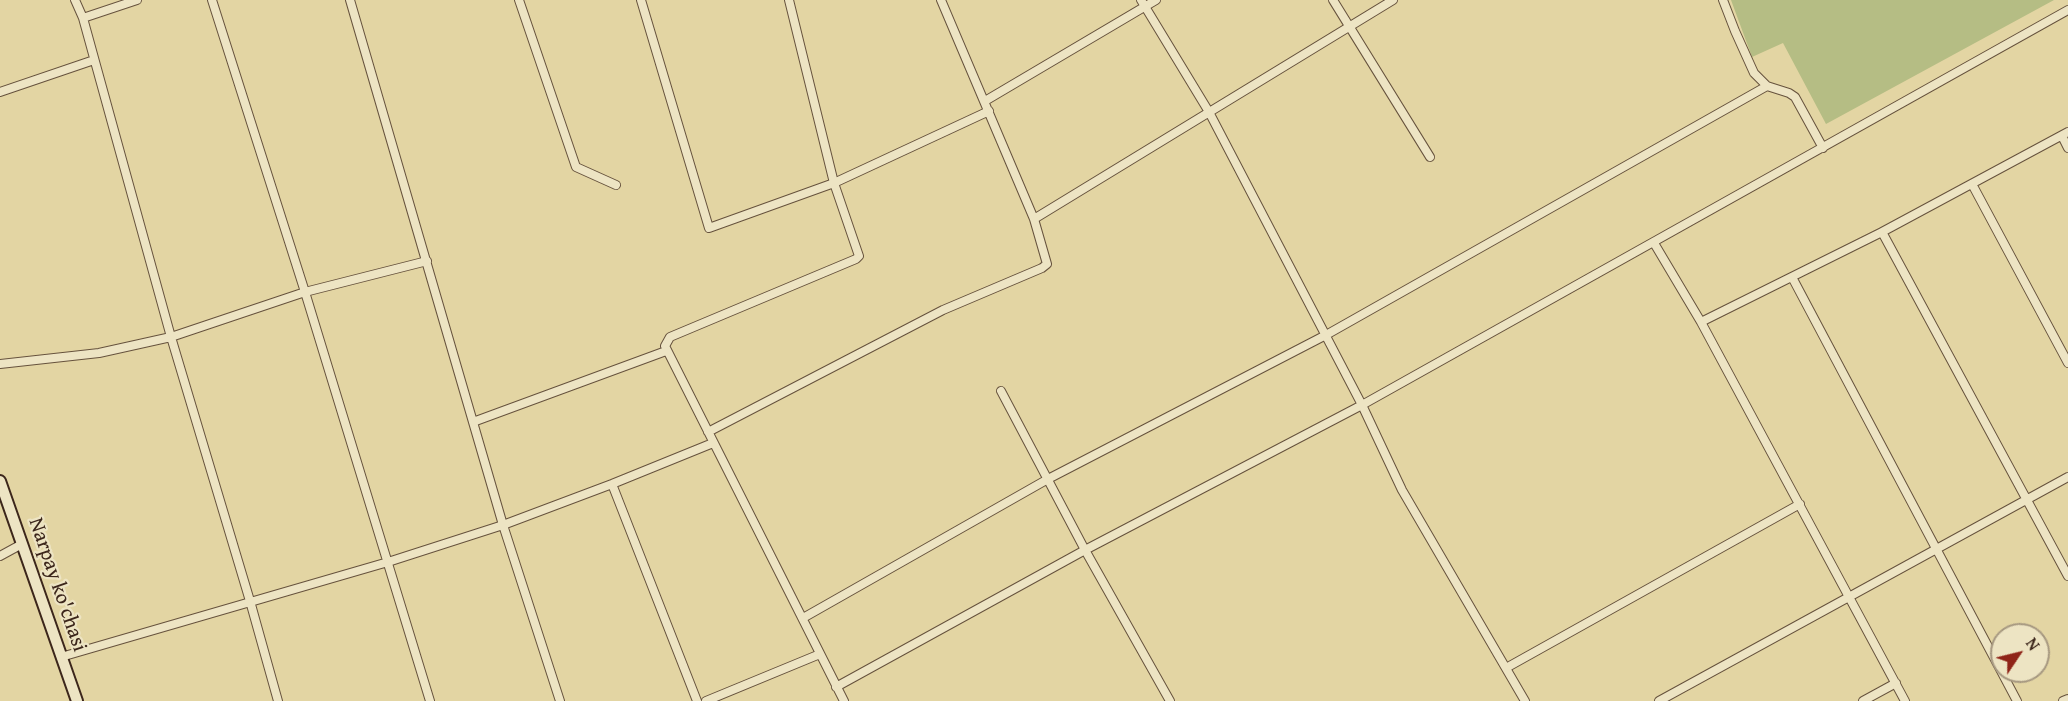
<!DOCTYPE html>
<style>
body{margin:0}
#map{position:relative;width:2068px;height:701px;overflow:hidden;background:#e3d5a3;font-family:"Gentium Book Plus",serif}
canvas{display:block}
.north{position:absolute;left:1990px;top:623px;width:60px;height:60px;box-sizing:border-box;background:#ede4c3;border:2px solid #a69880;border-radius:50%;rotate:55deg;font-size:16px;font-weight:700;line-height:24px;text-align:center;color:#3c261b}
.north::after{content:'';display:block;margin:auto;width:21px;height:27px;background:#8f2418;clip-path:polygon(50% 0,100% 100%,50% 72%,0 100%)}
</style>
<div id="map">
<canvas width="2068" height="701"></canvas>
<div class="north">N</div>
</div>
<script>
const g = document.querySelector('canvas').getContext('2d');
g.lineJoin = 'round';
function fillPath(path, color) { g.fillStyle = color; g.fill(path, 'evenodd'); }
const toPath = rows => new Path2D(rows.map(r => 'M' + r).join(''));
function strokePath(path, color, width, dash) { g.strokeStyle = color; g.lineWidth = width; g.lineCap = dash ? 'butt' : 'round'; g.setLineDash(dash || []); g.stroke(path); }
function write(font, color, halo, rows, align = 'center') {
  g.font = font + ' "Gentium Book Plus",serif'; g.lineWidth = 4.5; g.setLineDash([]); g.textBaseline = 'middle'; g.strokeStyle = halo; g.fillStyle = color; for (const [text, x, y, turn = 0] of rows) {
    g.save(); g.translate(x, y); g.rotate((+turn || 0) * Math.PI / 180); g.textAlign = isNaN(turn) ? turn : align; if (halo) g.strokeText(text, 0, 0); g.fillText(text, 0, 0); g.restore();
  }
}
const green = toPath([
 [1731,0,2054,0,1826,124,1783,43,1752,57]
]);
const street = toPath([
 [75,0,83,18,171,337,250,601,278,701],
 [212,0,305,292,430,701],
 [350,0,503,525,560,701],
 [519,0,576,167,616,185],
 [641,0,709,228,834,183,989,111],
 [789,0,834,183,859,256,856,259,670,337,665,346,844,701],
 [1141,0,1209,112,1362,405,1402,490,1525,701],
 [1333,0,1430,157],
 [1723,0,1735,31,1754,73,1767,86,1789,93,1795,97,1823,148],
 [83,18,137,0],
 [0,92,94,60],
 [985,101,1156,0],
 [2062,136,2068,148],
 [1972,184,2068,363],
 [1034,219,1393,0],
 [1882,232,2068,576],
 [1654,243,1701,322,1905,701],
 [1792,277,2017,701],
 [1701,322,1882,232,2068,132],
 [0,364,99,353,171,337,305,292,427,261],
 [1001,391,1085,550,1170,701],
 [473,422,666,351],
 [708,432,943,310,1042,268,1047,264,1034,219,941,0],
 [612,484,697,701],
 [0,556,22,544],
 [803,618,1048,479,1326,335,1767,86],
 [61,657,388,562,503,525,612,484,713,443],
 [1506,668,1800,504],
 [836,687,1085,550,1362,405,2068,10],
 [706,701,820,654],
 [1659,701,2068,477],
 [1863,701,1896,683],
 [2063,701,2068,699]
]);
const secondary = toPath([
 [0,481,77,701]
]);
const streetNames = [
 ["Narpay ko'chasi",57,585,71]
];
fillPath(green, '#b5bd84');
strokePath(street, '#66523d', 10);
strokePath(secondary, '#3c261b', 14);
strokePath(street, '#ede4c3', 8);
strokePath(secondary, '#ede4c3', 10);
write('21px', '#3c261b', '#ede4c3', streetNames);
</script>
